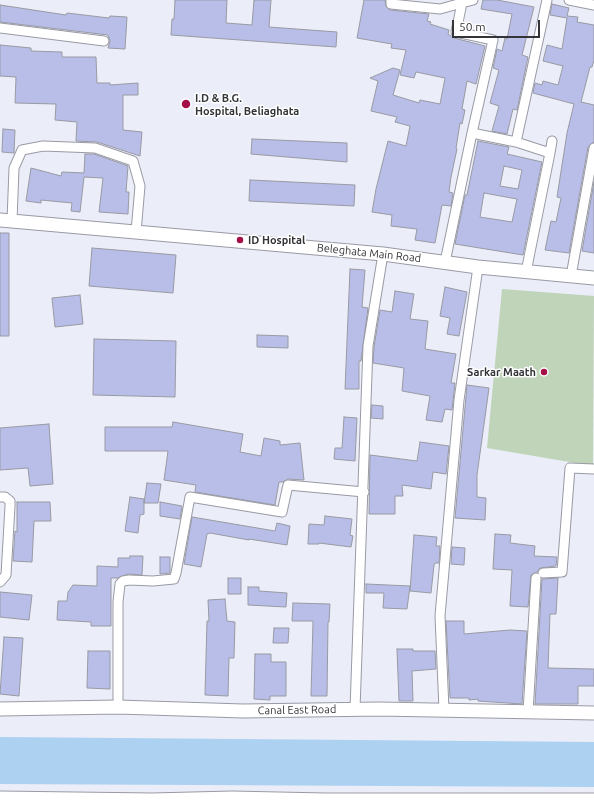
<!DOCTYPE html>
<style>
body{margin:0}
#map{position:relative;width:594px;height:802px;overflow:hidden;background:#ebedf8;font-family:Ubuntu,sans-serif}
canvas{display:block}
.scale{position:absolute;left:452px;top:20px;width:88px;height:18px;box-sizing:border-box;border:2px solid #333438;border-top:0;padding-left:5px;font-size:12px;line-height:14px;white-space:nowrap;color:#333438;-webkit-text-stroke:3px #fff;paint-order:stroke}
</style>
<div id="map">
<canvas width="594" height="802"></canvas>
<div class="scale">50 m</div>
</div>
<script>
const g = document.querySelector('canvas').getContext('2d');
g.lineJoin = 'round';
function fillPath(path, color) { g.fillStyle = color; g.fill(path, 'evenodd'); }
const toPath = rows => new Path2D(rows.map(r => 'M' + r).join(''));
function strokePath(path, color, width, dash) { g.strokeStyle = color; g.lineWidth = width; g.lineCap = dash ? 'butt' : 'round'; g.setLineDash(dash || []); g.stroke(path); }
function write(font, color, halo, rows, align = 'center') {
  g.font = font + ' Ubuntu,sans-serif'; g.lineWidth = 3; g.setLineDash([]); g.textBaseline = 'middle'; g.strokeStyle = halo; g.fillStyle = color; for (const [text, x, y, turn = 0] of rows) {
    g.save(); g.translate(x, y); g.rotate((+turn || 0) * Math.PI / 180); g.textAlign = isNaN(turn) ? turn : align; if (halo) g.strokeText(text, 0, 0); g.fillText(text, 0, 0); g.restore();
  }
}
const green = toPath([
 [502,289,594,296,593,466,487,448]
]);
const water = toPath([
 [0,737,594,742,594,787,0,784]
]);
const building = toPath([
 [175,0,227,0,226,23,252,25,254,0,271,0,269,27,337,32,336,47,171,35,172,19,174,19,175,0],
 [364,0,385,0,386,6,390,10,429,14,427,21,431,22,430,24,449,30,448,34,454,38,485,46,476,84,467,81,462,109,465,110,462,124,460,123,456,148,457,149,451,177,449,192,453,193,451,206,442,205,435,243,415,240,417,229,391,226,392,215,372,212,376,189,388,141,406,146,410,126,395,122,397,117,371,111,378,81,370,78,393,68,400,70,393,95,419,103,420,100,440,104,445,78,416,72,414,78,400,75,406,50,391,48,392,44,357,38,364,0],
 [483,0,497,0,534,7,522,55,528,57,517,110,513,109,507,134,492,131,499,106,490,103,499,70,493,68,497,49,502,51,505,38,507,39,512,14,481,9,483,0],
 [552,4,569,8,567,16,578,17,577,22,594,25,594,60,592,67,590,67,581,102,594,105,594,142,588,147,569,253,545,250,551,221,556,222,561,198,557,197,567,133,574,104,533,93,535,83,542,85,543,81,558,85,563,66,543,61,547,45,562,49,567,18,550,15,552,4],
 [0,5,66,15,67,13,109,18,110,16,127,17,125,49,108,48,110,41,108,35,0,22,0,5],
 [0,45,31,48,31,51,62,52,62,57,96,57,97,83,110,83,110,85,138,83,138,95,123,95,123,130,142,132,140,156,97,142,76,141,77,122,55,120,56,104,15,103,16,77,0,76,0,45],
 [3,129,15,130,14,153,2,152,3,129],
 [252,139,347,143,347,162,251,154,252,139],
 [478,141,509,147,507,154,542,162,523,255,455,244,465,195,467,195,478,141],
 [504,166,522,170,518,189,500,186,504,166],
 [484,193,517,199,512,222,480,217,484,193],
 [85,154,94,154,128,166,126,192,129,192,128,214,99,212,103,178,84,177,80,212,71,211,72,203,41,200,41,203,26,201,31,168,61,176,62,172,84,173,85,154],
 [250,180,355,185,354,206,249,201,250,180],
 [594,182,594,253,582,251,594,182],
 [0,233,9,233,9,336,0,336,0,233],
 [92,248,176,255,173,293,89,286,92,248],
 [350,269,365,270,362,307,368,308,361,361,359,361,359,389,345,389,350,269],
 [445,287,467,292,459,336,447,334,450,318,440,316,445,287],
 [395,291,414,294,410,319,428,321,425,349,456,354,451,383,455,383,452,410,445,409,442,422,426,420,430,396,402,391,404,368,373,363,374,347,380,310,392,312,395,291],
 [80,295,83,324,55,327,52,298,80,295],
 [257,335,288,336,288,348,257,347,257,335],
 [94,339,176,341,175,397,93,395,94,339],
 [467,385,489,388,477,475,477,497,486,498,485,520,455,518,467,385],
 [372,405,383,406,383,419,371,418,372,405],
 [344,417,357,418,355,461,334,459,335,448,342,448,344,417],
 [173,422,243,434,240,452,261,456,264,438,280,441,280,445,300,443,304,480,288,479,283,482,279,482,275,505,195,492,196,485,164,480,168,451,105,451,105,427,172,427,173,422],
 [49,424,53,484,30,486,28,468,0,470,0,428,49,424],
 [420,442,449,446,446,474,433,472,431,489,402,485,403,496,395,496,395,514,369,514,370,455,417,461,420,442],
 [147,483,161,484,158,503,144,503,147,483],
 [130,497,144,499,144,514,140,515,138,533,125,531,130,497],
 [17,502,50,502,51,521,34,521,32,562,13,561,15,531,17,532,17,502],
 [160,502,182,506,180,519,160,516,160,502],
 [325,516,352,519,350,535,353,536,351,547,319,543,319,544,308,544,309,524,324,525,325,516],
 [192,517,275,531,277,523,290,526,287,545,249,539,249,540,210,533,207,534,201,567,184,564,192,517],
 [495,534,511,535,510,543,535,546,534,556,557,557,556,566,540,568,537,572,531,575,528,607,510,606,512,570,493,569,495,534],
 [414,535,437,537,436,546,440,546,439,563,435,563,434,565,431,593,410,591,414,535],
 [452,547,465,548,464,565,451,564,452,547],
 [130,556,143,556,142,575,128,574,118,578,111,578,111,626,91,626,91,622,57,620,58,601,67,601,68,592,73,585,97,586,97,566,118,567,118,558,130,558,130,556],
 [160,557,170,557,170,573,160,574,160,557],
 [228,578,241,578,241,594,228,594,228,578],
 [558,578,556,614,550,614,548,668,594,669,594,686,578,686,578,704,535,704,542,579,558,578],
 [366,584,410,586,407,609,383,608,384,593,366,593,366,584],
 [248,587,259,587,259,591,287,593,286,607,248,605,248,587],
 [0,592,32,595,29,620,0,617,0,592],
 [225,599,227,621,235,622,234,658,229,658,228,696,205,695,207,621,209,621,208,600,225,599],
 [293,603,330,604,329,622,328,622,327,696,311,696,313,621,292,621,293,603],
 [446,621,464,621,464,634,510,630,527,631,522,704,478,701,478,699,469,700,469,698,450,698,446,621],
 [274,628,289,628,288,643,273,643,274,628],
 [4,637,23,638,19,696,0,694,4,637],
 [397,649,413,649,413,651,435,651,436,669,412,671,413,701,399,701,397,649],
 [88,651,110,651,110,689,87,688,88,651],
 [255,654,271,654,271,662,286,662,286,696,270,696,270,700,254,699,255,654]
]);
const street = toPath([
 [391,0,391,4,440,9,473,0],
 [569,0,594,5],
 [462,3,456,32,493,40,472,133],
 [0,28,104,41],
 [550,153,552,141],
 [12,221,14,168,22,150,43,146,95,148,133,161,140,186,136,232],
 [445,262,472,133,516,142],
 [526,272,550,153,516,142,547,0],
 [571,276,594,148],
 [0,497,5,497,10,501,10,506,6,575,0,582],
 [543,573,562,572,570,468,594,469],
 [118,707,118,602,120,584,123,581,129,580,153,581,174,579,176,573,190,497,282,512,288,485,364,492],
 [355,709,368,346,383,254],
 [444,710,440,616,459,400,478,267],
 [528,712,536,578]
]);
const secondary = toPath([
 [0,220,383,254,478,267,594,278],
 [0,709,118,707,243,711,379,709,594,713],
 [0,798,152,800,232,798,325,800,594,800]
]);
const markers = [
 [186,104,5,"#a50f48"],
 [240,240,4,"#a50f48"],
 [544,372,4,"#a50f48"]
];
const poiNames = [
 ["I.D & B.G.",195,98],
 ["Hospital, Beliaghata",195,111],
 ["ID Hospital",248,240],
 ["Sarkar Maath",536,372,"right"]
];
const streetNames = [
 ["Beleghata Main Road",369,253,6],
 ["Canal East Road",297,710,-1]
];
fillPath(green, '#bfd4b8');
fillPath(water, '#acd1f1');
fillPath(building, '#b8bee8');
strokePath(building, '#989aa3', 1);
strokePath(street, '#999aa4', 11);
strokePath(secondary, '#999aa4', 15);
strokePath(street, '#fff', 9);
strokePath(secondary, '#fff', 13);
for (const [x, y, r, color] of markers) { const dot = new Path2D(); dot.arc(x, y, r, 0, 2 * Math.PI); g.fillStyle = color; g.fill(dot); strokePath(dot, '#fff', 1.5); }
write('bold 11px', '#333438', '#fff', poiNames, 'left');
write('11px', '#333438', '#fff', streetNames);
</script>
